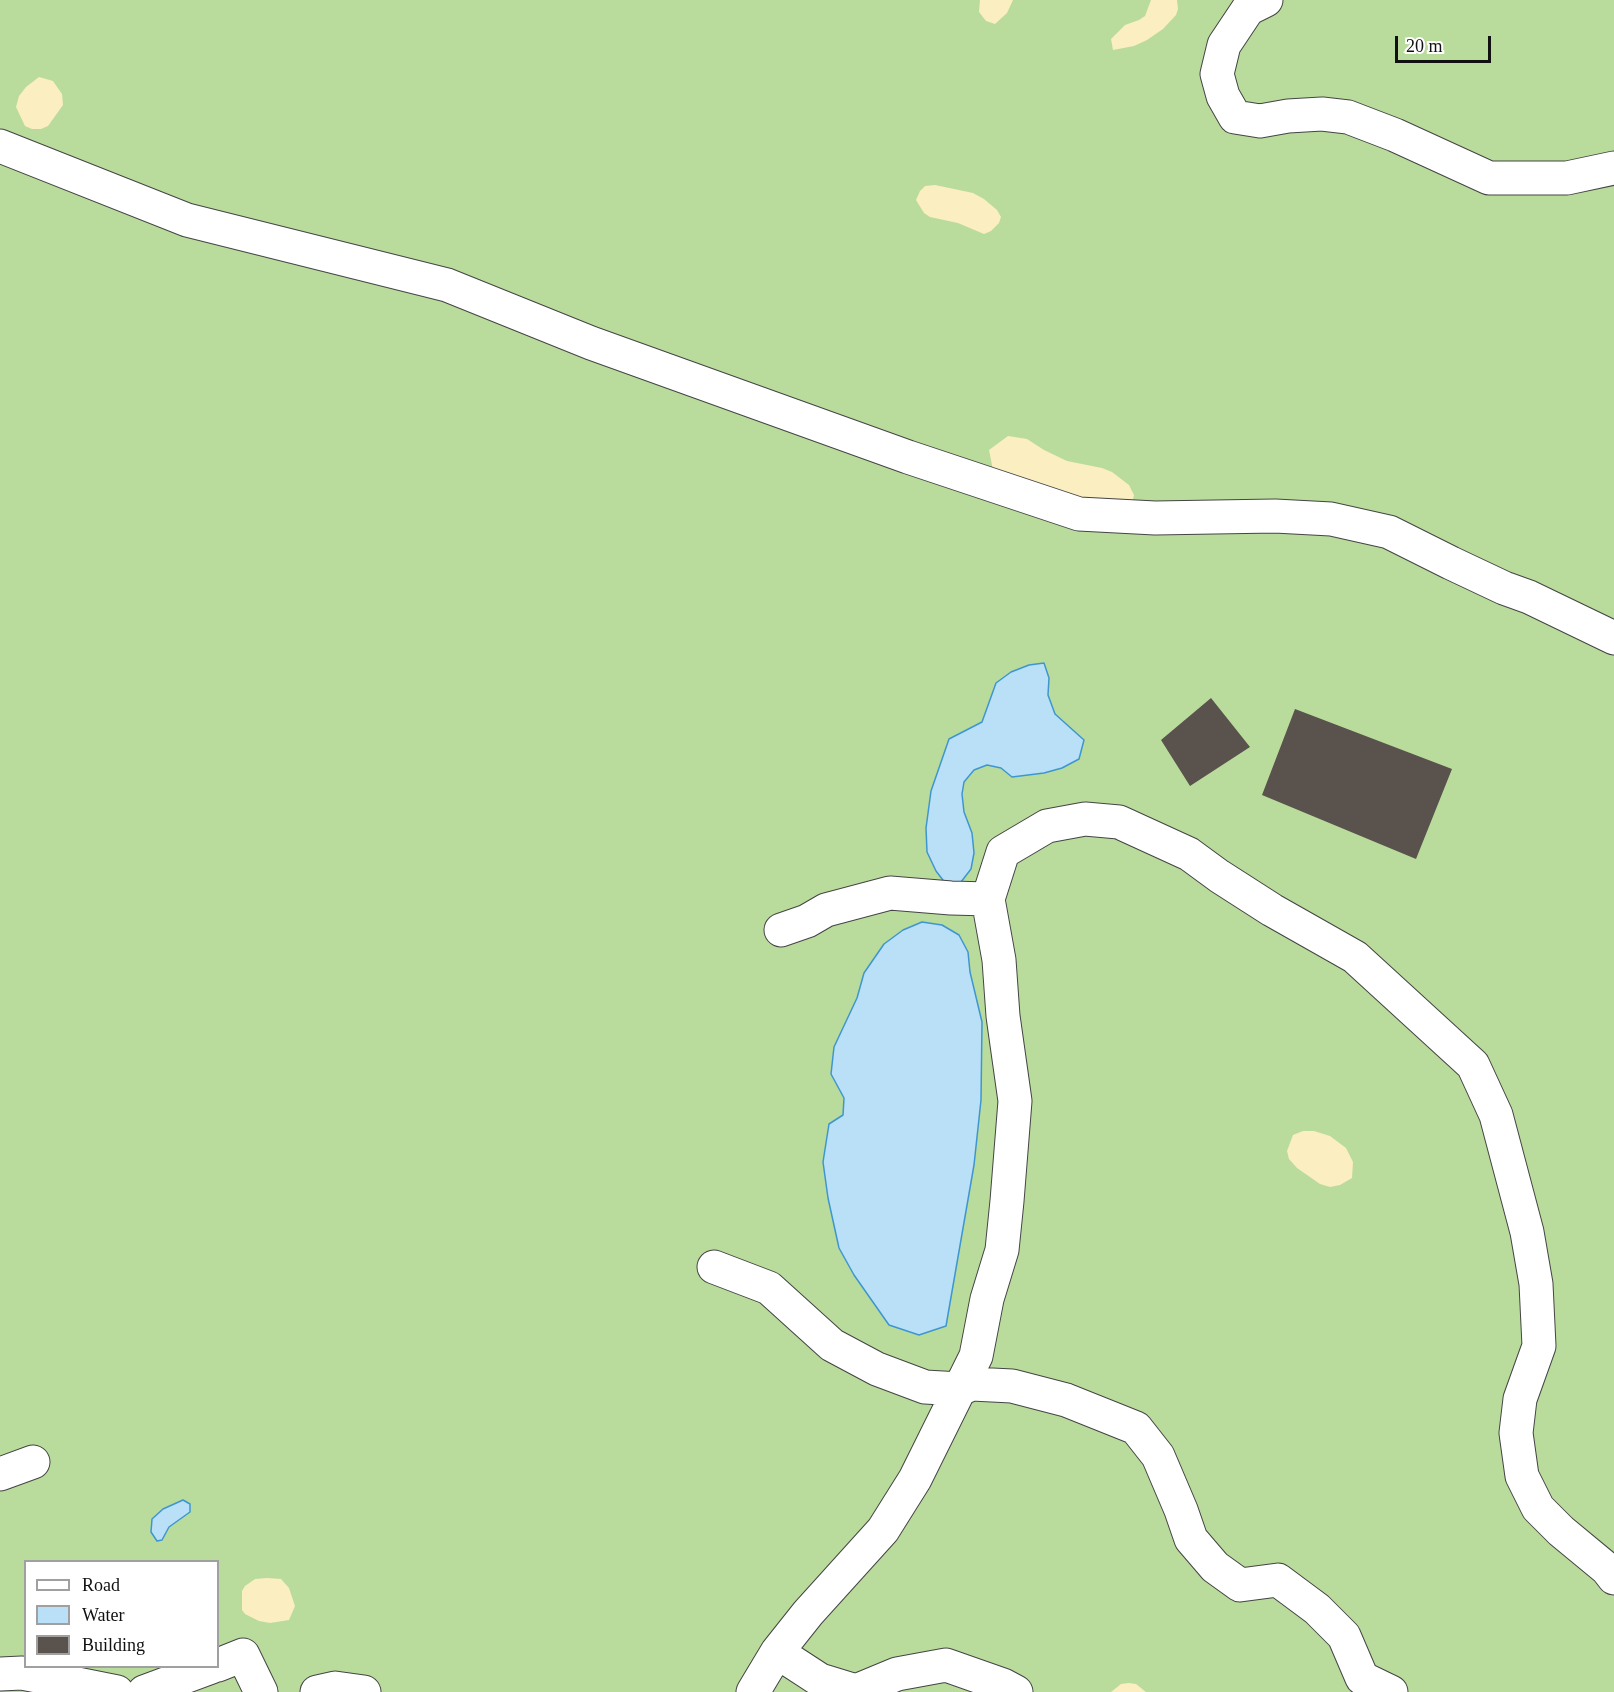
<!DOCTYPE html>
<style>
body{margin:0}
#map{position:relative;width:1614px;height:1692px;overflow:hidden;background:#fffdf5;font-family:Georgia,serif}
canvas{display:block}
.legend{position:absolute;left:24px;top:1560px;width:195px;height:108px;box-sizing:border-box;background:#fff;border:2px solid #a0a0a0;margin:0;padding:8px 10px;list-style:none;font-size:18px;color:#111}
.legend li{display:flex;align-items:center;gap:12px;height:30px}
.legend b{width:30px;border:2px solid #a0a0a0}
.scale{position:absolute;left:1395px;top:36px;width:96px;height:27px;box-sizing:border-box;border:3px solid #111;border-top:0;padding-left:8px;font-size:18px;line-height:21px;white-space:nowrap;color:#111;-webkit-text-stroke:4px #fff;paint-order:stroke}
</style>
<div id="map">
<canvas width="1614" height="1692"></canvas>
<ul class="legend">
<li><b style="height:8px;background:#fff"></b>Road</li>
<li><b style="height:16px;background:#b9e0f7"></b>Water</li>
<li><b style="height:16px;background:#5a524d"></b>Building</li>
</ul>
<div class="scale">20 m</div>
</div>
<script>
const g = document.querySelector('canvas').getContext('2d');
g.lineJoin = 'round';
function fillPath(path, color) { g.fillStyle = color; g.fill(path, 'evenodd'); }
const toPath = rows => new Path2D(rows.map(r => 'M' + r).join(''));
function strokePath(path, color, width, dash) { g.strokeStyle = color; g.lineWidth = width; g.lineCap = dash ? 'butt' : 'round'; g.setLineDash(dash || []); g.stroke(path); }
const forest = toPath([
 [0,0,1614,0,1614,1692,0,1692],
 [26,1562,218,1562,218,1666,26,1666]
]);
const sand = toPath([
 [980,0,1013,0,1007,13,995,24,986,21,979,12],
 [1151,0,1177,0,1178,9,1176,15,1163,29,1147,40,1134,46,1113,50,1111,39,1125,25,1139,20,1145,16],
 [39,77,53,81,62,94,63,105,48,126,41,129,32,129,25,126,16,107,19,96,26,87],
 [935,185,973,193,984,199,997,210,1001,217,999,223,991,231,984,234,958,223,930,217,924,213,916,200,920,191,925,186],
 [1008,436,1027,439,1044,450,1067,461,1102,468,1112,472,1129,485,1134,495,1131,508,1123,516,994,475,989,450],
 [1303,1131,1314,1131,1330,1136,1346,1148,1353,1162,1352,1178,1340,1185,1330,1187,1320,1184,1297,1168,1289,1159,1287,1151,1293,1135],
 [267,1578,281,1579,289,1588,295,1606,289,1620,270,1623,259,1621,245,1614,242,1610,242,1591,245,1586,255,1579],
 [1129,1683,1136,1684,1146,1692,1111,1692,1121,1684]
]);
const water = toPath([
 [1044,663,1049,678,1048,695,1055,714,1084,740,1079,759,1062,768,1044,773,1012,777,1001,768,987,765,974,770,964,782,962,794,964,812,972,833,974,853,971,869,961,882,946,884,936,871,927,852,926,828,931,791,949,739,982,722,996,683,1011,672,1029,665,1044,663],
 [922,922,942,925,959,935,968,952,970,972,982,1022,981,1100,974,1165,946,1326,919,1335,889,1325,854,1275,839,1248,828,1198,823,1162,829,1124,843,1115,844,1098,831,1074,834,1047,857,998,864,973,884,944,903,930,922,922],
 [183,1500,190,1504,190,1512,169,1527,162,1540,157,1541,151,1532,152,1519,163,1509,183,1500]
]);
const building = toPath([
 [1211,698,1250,747,1190,786,1161,740],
 [1295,709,1452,769,1416,859,1262,795]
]);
const minor = toPath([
 [1266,0,1248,9,1224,45,1217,74,1223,96,1235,117,1260,121,1288,116,1322,114,1348,117,1395,135,1489,178,1567,178,1614,168],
 [0,146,187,220,447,285,591,343,908,457,1079,514,1155,518,1275,516,1331,519,1389,532,1451,563,1504,588,1529,597,1614,638],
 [781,930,807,921,826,910,890,893,951,898,988,899,1003,852,1047,826,1085,819,1119,822,1189,854,1219,876,1272,910,1355,957,1473,1065,1496,1115,1527,1232,1536,1284,1539,1346,1520,1399,1516,1433,1522,1476,1538,1508,1561,1531,1607,1569,1614,1578],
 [714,1267,769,1288,832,1345,877,1369,925,1387,960,1389,972,1384,1012,1386,1066,1400,1136,1428,1158,1456,1181,1510,1191,1539,1215,1567,1240,1585,1278,1580,1317,1609,1344,1636,1362,1678,1391,1692],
 [0,1474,33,1462],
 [777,1652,820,1680,856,1691,897,1674,946,1665,1003,1685,1016,1692],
 [218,1665,243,1655,261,1692],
 [0,1674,22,1673,117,1692],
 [144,1692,214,1666],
 [317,1692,335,1688,364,1692],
 [753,1692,777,1652,808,1613,883,1530,915,1479,976,1356,987,1299,1002,1250,1007,1201,1015,1101,1003,1016,999,960,988,899]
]);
fillPath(forest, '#b9dc9c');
fillPath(sand, '#fbeec1');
fillPath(water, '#b9e0f7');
strokePath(water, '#3f96cf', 1.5);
fillPath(building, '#5a524d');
strokePath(minor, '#444', 35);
strokePath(minor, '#fff', 33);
</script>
